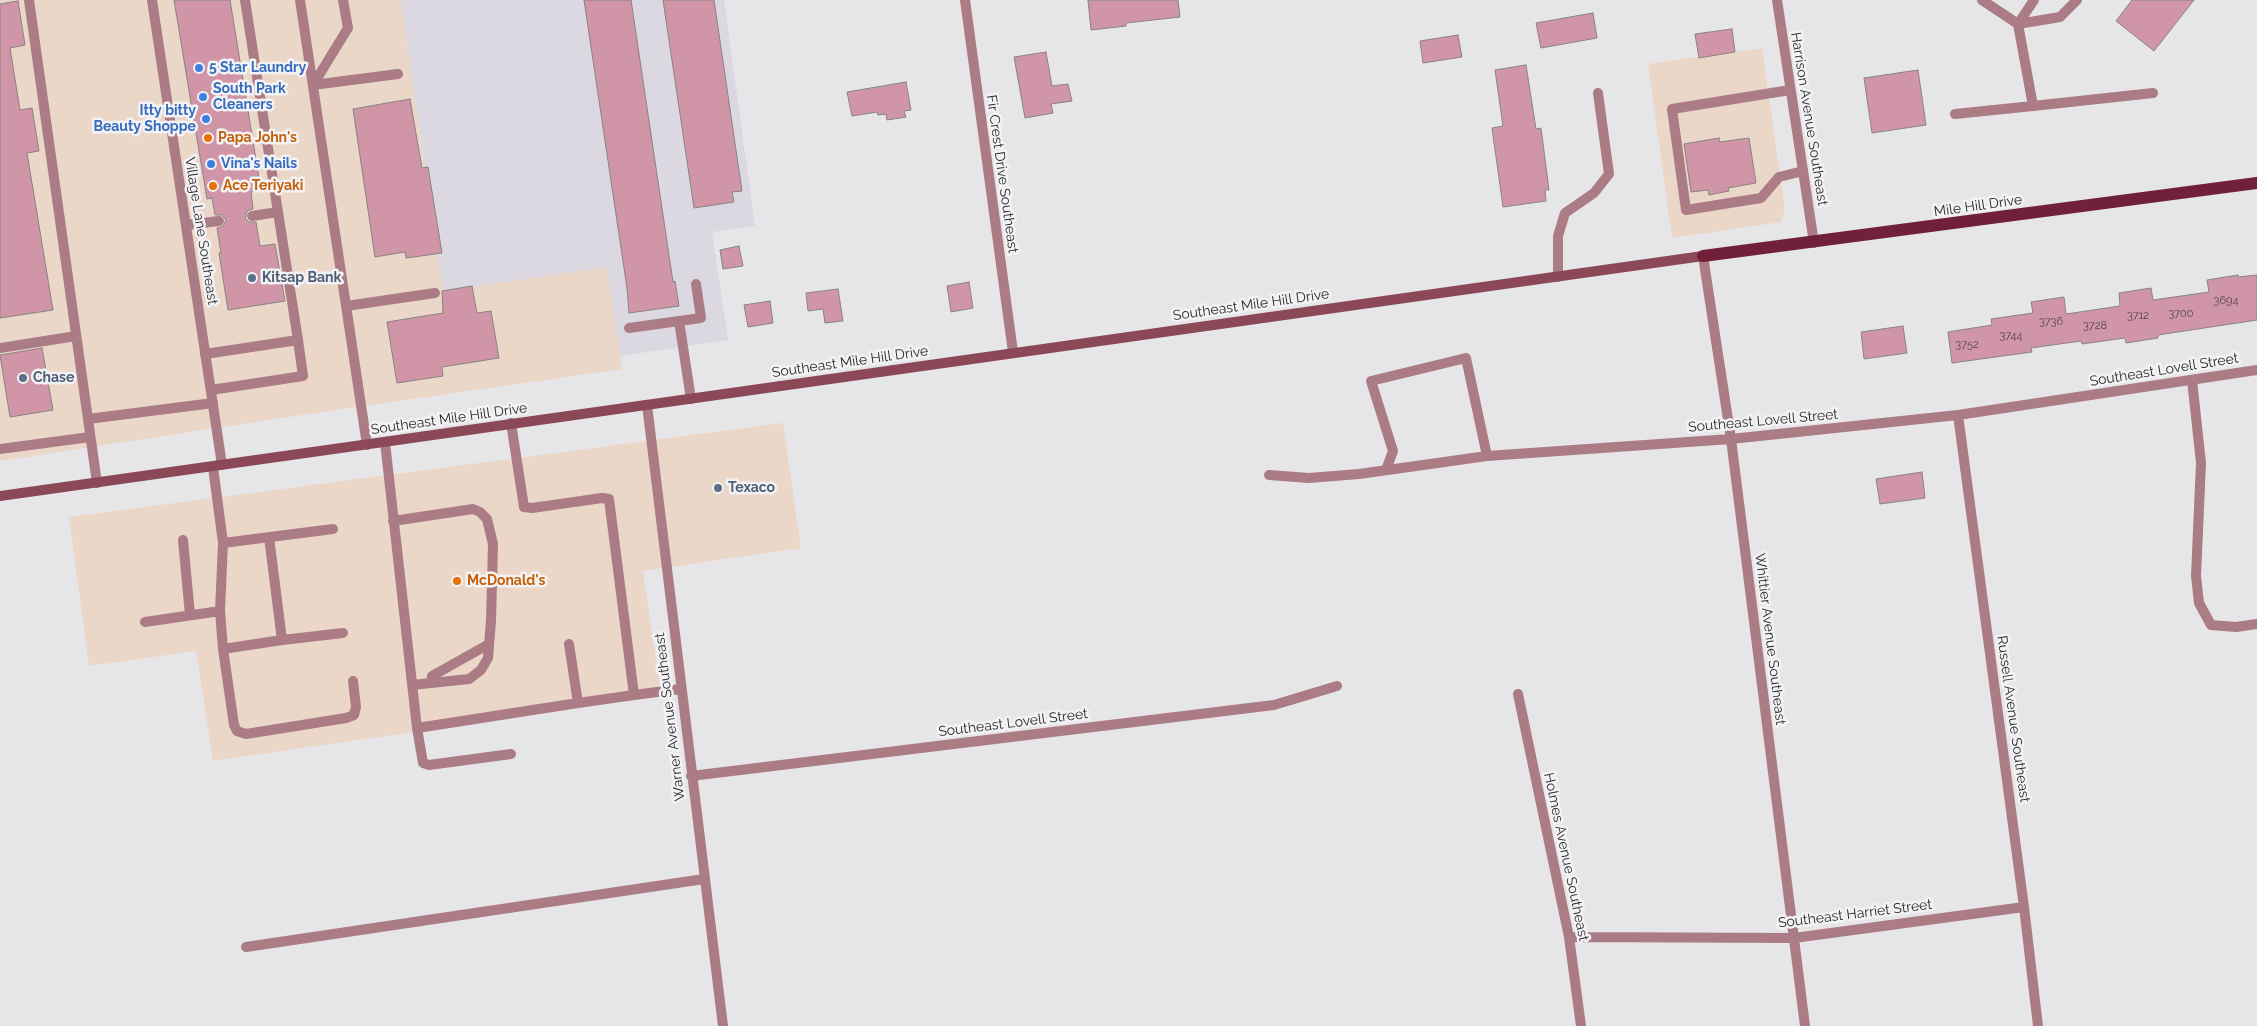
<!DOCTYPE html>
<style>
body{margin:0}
canvas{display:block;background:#e6e5e8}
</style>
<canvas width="2257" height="1026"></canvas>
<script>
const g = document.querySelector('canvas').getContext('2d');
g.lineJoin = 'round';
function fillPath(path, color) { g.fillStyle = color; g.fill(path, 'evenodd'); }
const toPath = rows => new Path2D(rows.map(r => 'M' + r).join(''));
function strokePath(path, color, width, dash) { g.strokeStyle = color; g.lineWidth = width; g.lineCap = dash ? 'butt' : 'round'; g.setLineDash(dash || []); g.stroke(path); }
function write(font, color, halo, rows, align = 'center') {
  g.font = font + ' Raleway,sans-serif'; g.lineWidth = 5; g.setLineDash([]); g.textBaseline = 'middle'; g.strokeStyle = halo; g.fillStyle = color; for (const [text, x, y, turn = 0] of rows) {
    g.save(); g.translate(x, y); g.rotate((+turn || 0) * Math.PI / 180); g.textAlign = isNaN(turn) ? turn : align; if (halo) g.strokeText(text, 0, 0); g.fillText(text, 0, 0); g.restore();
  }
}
const commercial = toPath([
 [0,0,401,0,443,291,607,267,622,369,315,413,0,461],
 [1762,48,1785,210,1781,222,1672,238,1648,64],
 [783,423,801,548,643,571,661,696,213,761,196,651,89,666,69,517]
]);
const built = toPath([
 [401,0,724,0,755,226,712,232,728,340,620,356,607,267,443,291]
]);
const building = toPath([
 [174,0,230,0,261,190,251,192,253,209,247,211,245,218,249,222,256,222,260,246,275,244,285,301,228,310,219,253,221,253,217,228,223,226,226,220,222,215,215,215,212,198,207,199,174,0],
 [584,0,631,0,673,282,675,281,679,306,629,313,627,288,584,0],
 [663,0,714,0,742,191,732,192,734,202,694,208,663,0],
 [1088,0,1178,0,1180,17,1126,23,1126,26,1091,30,1088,0],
 [2132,0,2194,0,2154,51,2116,21,2132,0],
 [18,1,25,45,10,48,20,110,32,108,39,151,27,153,53,310,0,318,0,4,18,1],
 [1593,13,1597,38,1541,48,1536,23,1593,13],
 [1732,29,1735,52,1699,58,1695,34,1732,29],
 [1458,35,1462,57,1423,63,1420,41,1458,35],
 [1046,52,1052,86,1068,84,1072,101,1051,104,1053,113,1025,118,1014,57,1046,52],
 [1526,65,1536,129,1541,128,1549,190,1545,190,1546,201,1503,207,1492,128,1503,126,1495,70,1526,65],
 [1918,70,1926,125,1872,133,1864,78,1918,70],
 [906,82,911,110,904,111,906,117,887,120,886,114,878,115,877,112,852,116,847,92,906,82],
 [410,99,422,168,428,167,442,253,406,258,405,252,375,257,353,109,410,99],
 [1719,138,1720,142,1749,138,1756,183,1728,188,1729,191,1709,195,1708,190,1691,192,1684,144,1719,138],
 [739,246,743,266,723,269,720,250,739,246],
 [2238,275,2238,277,2257,275,2257,320,2158,335,2158,338,2126,343,2125,338,2082,344,2081,341,2031,348,2032,352,1952,363,1948,332,1992,325,1991,319,2033,313,2031,302,2064,297,2066,314,2120,306,2119,293,2151,288,2153,300,2209,292,2207,280,2238,275],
 [969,282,973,308,951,312,947,286,969,282],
 [472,286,477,313,491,311,499,358,442,367,443,376,397,383,387,322,443,313,442,291,472,286],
 [838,289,843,321,825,323,823,309,808,311,806,293,838,289],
 [770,301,773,323,748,327,744,305,770,301],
 [1903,326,1907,353,1864,359,1861,332,1903,326],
 [42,348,53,410,10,417,0,355,42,348],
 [1922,472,1925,498,1880,504,1876,479,1922,472]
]);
const service = toPath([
 [29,0,97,483],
 [245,0,278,212],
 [300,0,367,445],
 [1982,0,2018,24,2060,17,2077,0],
 [2034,0,2018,24,2033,106,2153,93],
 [313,85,348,28,343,0],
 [313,85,398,74],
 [1790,90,1672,109,1686,210,1761,198,1779,177,1803,171],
 [1955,114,2033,106],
 [252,216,278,212,298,340],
 [186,225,219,221],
 [1558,277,1558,236,1565,213,1594,193,1609,174,1598,93],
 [346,306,435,293],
 [679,321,701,318,696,284],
 [629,328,679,321,691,399],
 [0,348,76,336],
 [205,354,298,340,303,376,211,390],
 [88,419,213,403],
 [511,423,524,507,532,508,602,498,609,499,634,695,680,689],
 [385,442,417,728,578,703],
 [0,449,90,437],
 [213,467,223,543,333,529],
 [1386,470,1393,451,1371,381,1466,358,1487,456],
 [393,521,473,509,480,512,487,519,493,544,491,621,488,658,481,670,469,679,412,685],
 [269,537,282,640,343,633],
 [183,540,190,615],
 [220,611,223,649],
 [145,622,220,611,223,543],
 [282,640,223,649,234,725,237,731,246,734,346,718,354,715,356,707,353,681],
 [569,644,578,703,634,695],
 [431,683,432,676,489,644],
 [417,728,423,763,429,765,511,754]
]);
const minor = toPath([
 [152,0,222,465],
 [1703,256,1731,439,1805,1026],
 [2192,380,2201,463,2196,576,2199,603,2211,625,2236,627,2257,624],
 [647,405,723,1026],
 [1958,415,2024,907,2038,1026],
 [1269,475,1309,478,1359,474,1487,456,1731,439,1958,415,2257,370],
 [1518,694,1569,937,1581,1026],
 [691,776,1274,705,1337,686],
 [1569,937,1794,938,2024,907],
 [246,947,704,879]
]);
const tertiary = toPath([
 [965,0,1013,352],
 [1777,0,1814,243]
]);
const secondary = toPath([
 [0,496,1703,256]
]);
const primary = toPath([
 [1703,256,2257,183]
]);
const markers = [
 [199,68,5,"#3f7fe0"],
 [203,97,5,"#3f7fe0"],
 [206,119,5,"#3f7fe0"],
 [208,138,5,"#e8710a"],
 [211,164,5,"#3f7fe0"],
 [213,186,5,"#e8710a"],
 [252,278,5,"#5c6f8a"],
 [23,378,5,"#5c6f8a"],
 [718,488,5,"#5c6f8a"],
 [457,581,5,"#e8710a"]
];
const numberNames = [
 ["3694",2226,301],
 ["3700",2181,314],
 ["3712",2138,316],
 ["3736",2051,322],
 ["3728",2095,326],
 ["3744",2011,336],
 ["3752",1967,345]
];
const shopNames = [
 ["5 Star Laundry",209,68],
 ["South Park",213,89],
 ["Cleaners",213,105],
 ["Itty bitty",196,111,"right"],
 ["Beauty Shoppe",196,127,"right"],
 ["Vina's Nails",221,164]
];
const streetNames = [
 ["Harrison Avenue Southeast",1809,119,81],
 ["Fir Crest Drive Southeast",1002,174,82],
 ["Mile Hill Drive",1978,206,-8],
 ["Village Lane Southeast",201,231,81],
 ["Southeast Mile Hill Drive",1251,305,-8],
 ["Southeast Mile Hill Drive",850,362,-8],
 ["Southeast Lovell Street",2164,370,-9],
 ["Southeast Mile Hill Drive",449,419,-8],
 ["Southeast Lovell Street",1763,421,-5],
 ["Whittier Avenue Southeast",1770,639,83],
 ["Warner Avenue Southeast",670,717,-97],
 ["Russell Avenue Southeast",2013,719,82],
 ["Southeast Lovell Street",1013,723,-7],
 ["Holmes Avenue Southeast",1566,857,78],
 ["Southeast Harriet Street",1855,914,-7]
];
const foodNames = [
 ["Papa John's",218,138],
 ["Ace Teriyaki",223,186],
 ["McDonald's",467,581]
];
const serviceNames = [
 ["Kitsap Bank",262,278],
 ["Chase",33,378],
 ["Texaco",728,488]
];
fillPath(commercial, '#ebd7c8');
fillPath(built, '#dcd8e2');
fillPath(building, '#d095a7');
strokePath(building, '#878484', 1);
strokePath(service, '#ab7c85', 10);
strokePath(minor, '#ab7c85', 10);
strokePath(tertiary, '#ab7c85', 10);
strokePath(secondary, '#8a4858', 10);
strokePath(primary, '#702039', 12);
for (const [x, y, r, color] of markers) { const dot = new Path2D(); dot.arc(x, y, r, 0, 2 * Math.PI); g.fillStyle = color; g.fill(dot); strokePath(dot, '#f3f2f5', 2); }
write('11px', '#55464c', null, numberNames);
write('bold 14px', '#366cbe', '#f3f2f5', shopNames, 'left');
write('14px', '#2c2b2d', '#f3f2f5', streetNames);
write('bold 14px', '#c56008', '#f3f2f5', foodNames, 'left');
write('bold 14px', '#4e5e75', '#f3f2f5', serviceNames, 'left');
</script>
